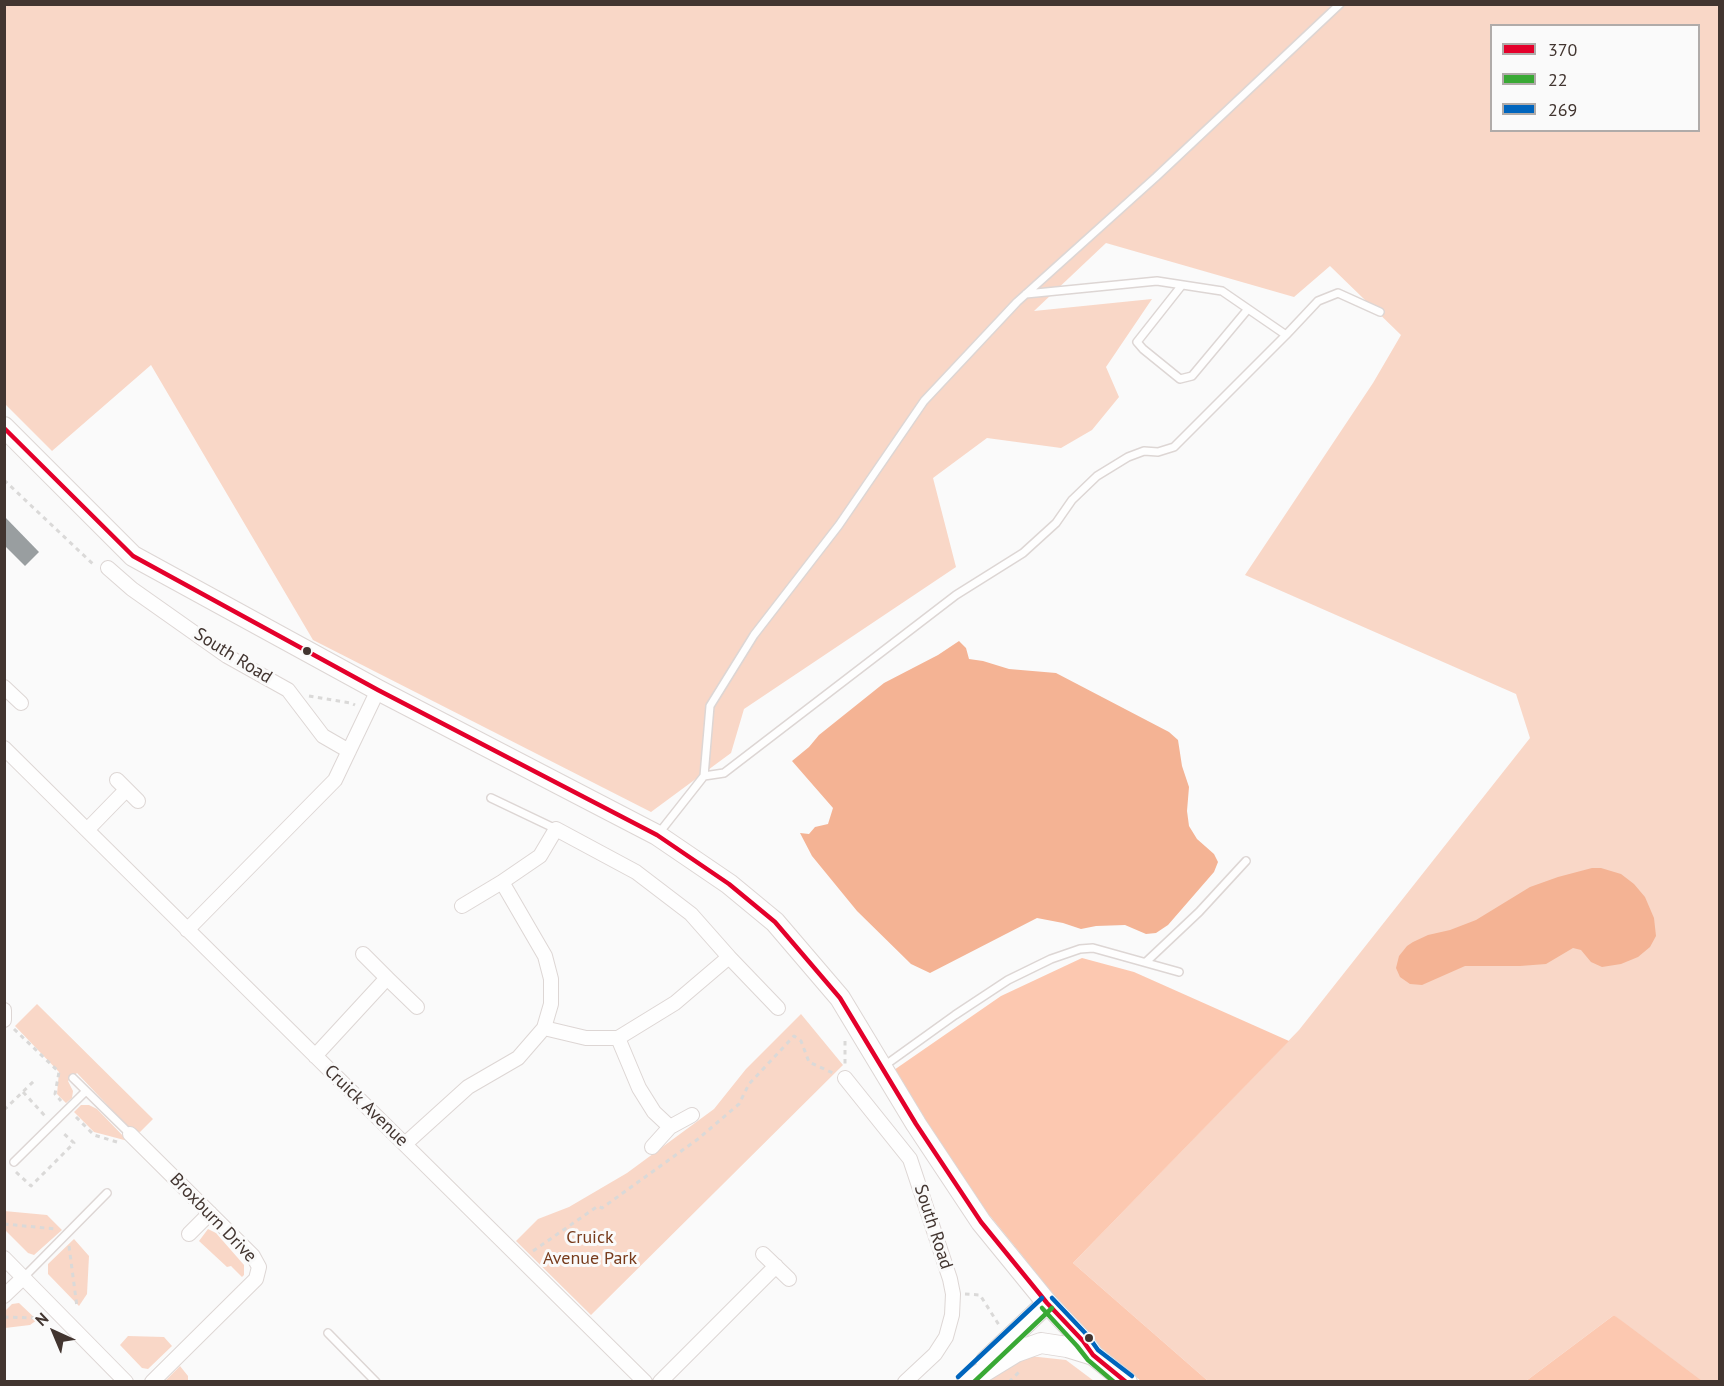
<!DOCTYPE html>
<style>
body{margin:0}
#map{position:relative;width:1724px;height:1386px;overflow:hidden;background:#fafafa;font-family:"PT Sans",sans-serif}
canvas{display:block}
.frame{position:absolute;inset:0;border:6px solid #423530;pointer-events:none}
.legend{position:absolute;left:1490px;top:24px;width:210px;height:108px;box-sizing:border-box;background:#fafafa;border:2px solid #b0aba9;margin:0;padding:8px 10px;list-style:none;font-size:18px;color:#423530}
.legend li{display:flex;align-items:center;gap:12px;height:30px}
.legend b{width:30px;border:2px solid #b0aba9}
.north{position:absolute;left:24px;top:1302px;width:60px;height:60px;-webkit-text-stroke:4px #fafafa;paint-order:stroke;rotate:316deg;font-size:16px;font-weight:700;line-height:24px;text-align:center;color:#423530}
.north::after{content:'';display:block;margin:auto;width:21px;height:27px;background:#423530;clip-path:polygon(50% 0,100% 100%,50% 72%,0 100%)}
</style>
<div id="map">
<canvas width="1724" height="1386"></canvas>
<div class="frame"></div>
<ul class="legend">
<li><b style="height:8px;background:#e4002b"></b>370</li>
<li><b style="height:8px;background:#39a935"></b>22</li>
<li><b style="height:8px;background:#0065bd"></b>269</li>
</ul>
<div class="north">N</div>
</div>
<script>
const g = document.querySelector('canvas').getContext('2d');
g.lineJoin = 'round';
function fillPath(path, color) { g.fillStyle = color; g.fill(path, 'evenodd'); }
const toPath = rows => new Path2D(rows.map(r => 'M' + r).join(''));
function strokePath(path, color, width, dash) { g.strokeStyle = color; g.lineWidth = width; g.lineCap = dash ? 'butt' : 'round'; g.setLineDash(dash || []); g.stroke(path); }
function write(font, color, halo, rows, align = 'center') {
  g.font = font + ' "PT Sans",sans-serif'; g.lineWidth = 6; g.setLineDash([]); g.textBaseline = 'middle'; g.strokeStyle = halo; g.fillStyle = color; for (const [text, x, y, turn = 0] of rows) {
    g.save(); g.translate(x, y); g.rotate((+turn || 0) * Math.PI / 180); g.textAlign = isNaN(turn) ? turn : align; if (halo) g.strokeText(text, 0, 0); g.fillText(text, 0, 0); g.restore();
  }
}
const green = toPath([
 [4,5,1719,5,1719,1381,1690,1381,1614,1315,1526,1381,1208,1381,1073,1263,1299,1030,1530,738,1516,694,1245,575,1373,383,1401,335,1330,266,1294,297,1106,243,1034,311,1152,299,1106,367,1119,397,1092,430,1061,448,987,438,933,478,956,567,744,709,731,753,651,812,313,640,151,365,52,451,5,404],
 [1492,26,1698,26,1698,130,1492,130],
 [37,1004,153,1119,140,1132,131,1130,77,1073,68,1081,73,1091,72,1098,66,1103,57,1094,59,1072,15,1026],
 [801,1014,843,1065,591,1315,516,1241,538,1219,569,1207,627,1173,714,1109,746,1069],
 [81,1105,89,1105,97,1109,128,1141,94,1132,74,1112],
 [4,1211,47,1215,62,1230,34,1255,28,1253,5,1230],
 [208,1229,216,1233,244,1265,244,1275,242,1277,231,1266,227,1267,199,1241],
 [74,1239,89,1256,87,1294,79,1306,48,1274,48,1264],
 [19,1303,37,1320,30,1325,5,1328,5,1311,12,1304],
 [128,1336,164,1337,172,1346,148,1369,142,1368,120,1345],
 [1029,1356,1066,1360,1094,1381,985,1382,989,1377],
 [180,1366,188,1376,188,1381,165,1381]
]);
const forest = toPath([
 [1082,958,1134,972,1289,1041,1073,1263,1208,1381,1141,1381,1101,1348,1057,1302,1025,1259,986,1211,947,1154,894,1070,1001,996],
 [1614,1315,1702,1381,1526,1381]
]);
const water = toPath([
 [959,641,966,648,969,659,983,661,1009,669,1056,673,1169,732,1178,740,1182,766,1189,787,1187,811,1189,826,1197,839,1214,854,1218,862,1214,872,1168,925,1156,933,1146,934,1125,925,1096,926,1081,929,1063,923,1037,918,930,973,911,964,857,911,812,856,800,833,809,834,815,827,828,824,833,808,792,761,809,747,819,735,884,683,938,655],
 [1592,868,1601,868,1621,874,1634,884,1645,897,1654,918,1656,936,1650,947,1638,957,1621,964,1602,967,1591,962,1581,950,1573,948,1546,964,1520,966,1465,966,1422,985,1410,984,1400,977,1396,968,1399,956,1407,946,1413,942,1428,935,1450,930,1476,920,1530,887,1558,877]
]);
const building = toPath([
 [4,516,39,552,25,566,4,545]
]);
const path = toPath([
 [4,480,94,565],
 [309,696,351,703,355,705],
 [14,1029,59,1072,55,1094,61,1101],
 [845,1041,845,1064],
 [23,1092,46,1117],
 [4,1110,36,1079],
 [76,1117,94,1135,117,1142],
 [16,1172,31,1186,74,1143,61,1131],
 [4,1224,56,1229],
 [69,1246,77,1307],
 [533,1251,598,1206,602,1208,698,1139,739,1104,749,1084,794,1036,801,1041,809,1062,833,1073],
 [965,1294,980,1295,999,1325],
 [4,1317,39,1318],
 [1009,1382,1021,1370]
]);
const service = toPath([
 [1182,285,1137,342,1143,349,1180,379,1192,376,1248,309],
 [1026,294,1157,281,1222,291,1286,335,1318,301,1338,293,1380,312],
 [704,776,724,773,956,595,1023,553,1056,523,1072,500,1097,476,1128,457,1144,451,1158,452,1174,447,1286,335],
 [491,798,556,829],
 [659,833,704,776,710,706,754,635,839,525,924,401,1017,302,1156,177,1340,4],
 [1146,962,1199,912,1246,861],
 [884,1066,955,1015,1008,980,1051,959,1080,949,1093,948,1179,972],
 [73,1078,130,1134],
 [14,1162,86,1091],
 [24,1277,107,1193],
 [328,1333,376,1382]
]);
const minor = toPath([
 [108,568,132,589,227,656,288,690,323,736,349,751],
 [4,687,21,703],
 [4,748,645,1382],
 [117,780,138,801],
 [87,830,126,790],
 [462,906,502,882,545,956,551,979,551,1004,544,1028],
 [187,930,335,780,378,690],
 [729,957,778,1008],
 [387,978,417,1007],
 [4,1010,4,1020],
 [618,1038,639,1088,654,1112,670,1127,692,1115],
 [315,1056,387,978,363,954],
 [845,1078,910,1159,950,1279,953,1294,952,1315,946,1337,935,1354,905,1382],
 [130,1134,253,1256,259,1267,256,1279,152,1382],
 [405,1144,468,1087,518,1058,544,1028,586,1038,618,1038,675,1003,729,957,691,914,636,872,556,829,540,856,502,882],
 [652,1147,670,1127],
 [189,1234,210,1213],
 [763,1254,789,1279],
 [4,1258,126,1382],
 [4,1296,24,1277],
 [660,1382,776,1266]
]);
const secondary = toPath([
 [4,427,133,556,378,690,657,835,729,884,775,922,840,998,916,1124,981,1222,1047,1303,1083,1341,1093,1355,1127,1382],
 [986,1361,1047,1303],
 [967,1382,1016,1352,1041,1343,1067,1347,1093,1355]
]);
const bus1 = toPath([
 [4,428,133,556,378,690,657,835,729,884,775,922,840,998,916,1124,981,1222,1047,1303,1083,1341,1093,1355,1126,1382]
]);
const bus2 = toPath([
 [1042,1308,1077,1346,1088,1360,1114,1382],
 [974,1382,1052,1308]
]);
const bus3 = toPath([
 [1052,1298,1088,1336,1098,1350,1132,1376],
 [958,1377,1042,1298]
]);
const markers = [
 [307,651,5,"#423530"],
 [1089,1338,5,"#423530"]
];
const streetNames = [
 ["South Road",233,656,32],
 ["Cruick Avenue",366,1106,44],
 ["Broxburn Drive",213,1218,46],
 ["South Road",933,1227,72]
];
const parkNames = [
 ["Cruick",590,1238],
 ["Avenue Park",590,1259]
];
fillPath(green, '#f9d7c7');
fillPath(forest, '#fcc8b0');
fillPath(water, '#f4b394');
fillPath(building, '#999ea0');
strokePath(service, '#ddd6d4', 10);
strokePath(minor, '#ddd6d4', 16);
strokePath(secondary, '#ddd6d4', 22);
strokePath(path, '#dad9d8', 3, [4.5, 4.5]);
strokePath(service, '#fefefe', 7);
strokePath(minor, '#fefefe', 14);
strokePath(secondary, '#fefefe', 20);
strokePath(bus1, '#e4002b', 4.5);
strokePath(bus2, '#39a935', 4.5);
strokePath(bus3, '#0065bd', 4.5);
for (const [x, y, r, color] of markers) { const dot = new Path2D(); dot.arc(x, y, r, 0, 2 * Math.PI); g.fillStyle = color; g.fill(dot); strokePath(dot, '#fafafa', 2); }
write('18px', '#423530', '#fafafa', streetNames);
write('18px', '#773b1c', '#fafafa', parkNames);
</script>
